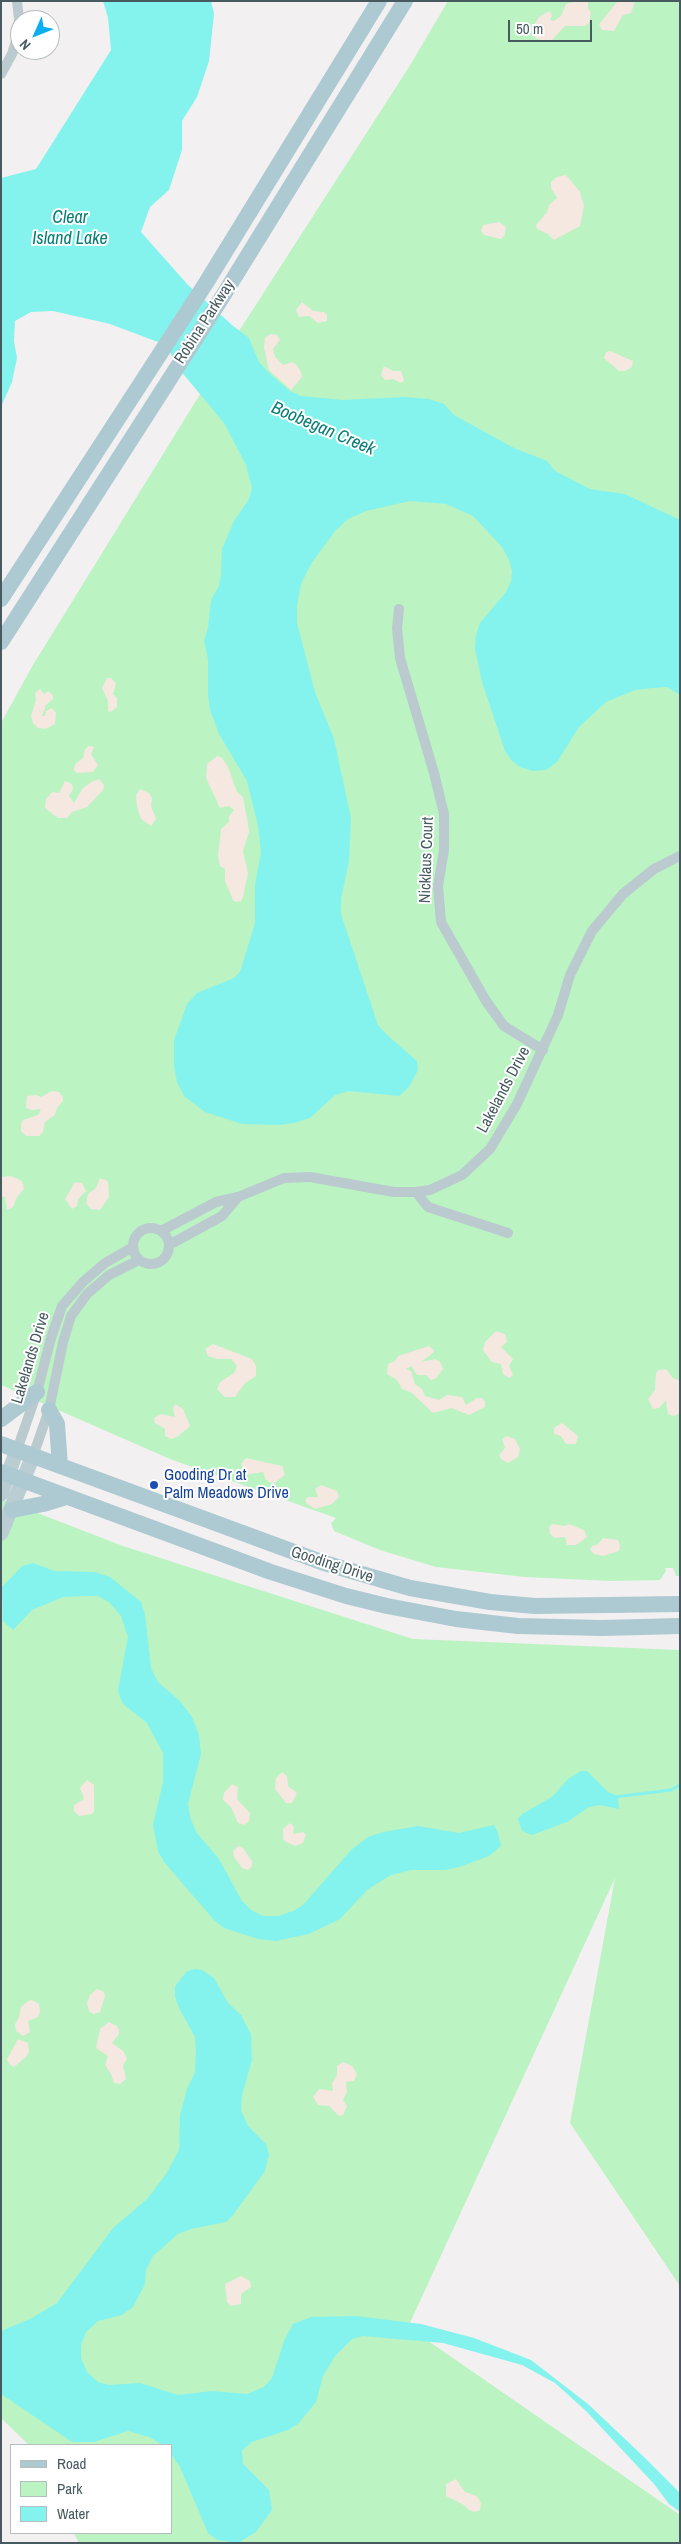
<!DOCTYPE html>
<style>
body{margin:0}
#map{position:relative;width:681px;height:2544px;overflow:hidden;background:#f3f0f1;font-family:"Archivo Narrow",sans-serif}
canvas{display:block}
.frame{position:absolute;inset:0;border:2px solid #465a5f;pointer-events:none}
.legend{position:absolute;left:10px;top:2444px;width:162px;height:90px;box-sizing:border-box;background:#fff;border:1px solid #b5bdbf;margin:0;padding:6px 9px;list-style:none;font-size:15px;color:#465a5f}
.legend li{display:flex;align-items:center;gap:10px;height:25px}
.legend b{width:25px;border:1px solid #b5bdbf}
.north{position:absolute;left:10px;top:10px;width:50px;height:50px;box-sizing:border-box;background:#fff;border:1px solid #b5bdbf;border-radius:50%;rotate:226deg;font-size:14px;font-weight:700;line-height:20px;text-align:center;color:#465a5f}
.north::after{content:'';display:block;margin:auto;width:18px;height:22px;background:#0aaef2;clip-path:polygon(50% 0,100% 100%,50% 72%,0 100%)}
.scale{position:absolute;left:508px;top:20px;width:84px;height:22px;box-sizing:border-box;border:2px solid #465a5f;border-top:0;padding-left:6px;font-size:15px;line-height:18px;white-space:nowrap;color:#465a5f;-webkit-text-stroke:4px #fff;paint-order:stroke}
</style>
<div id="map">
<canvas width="681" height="2544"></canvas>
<div class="frame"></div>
<ul class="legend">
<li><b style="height:6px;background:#adc9d1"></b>Road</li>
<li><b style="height:14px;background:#bbf3c2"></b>Park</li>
<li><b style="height:14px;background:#85f3ed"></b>Water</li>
</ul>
<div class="north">N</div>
<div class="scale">50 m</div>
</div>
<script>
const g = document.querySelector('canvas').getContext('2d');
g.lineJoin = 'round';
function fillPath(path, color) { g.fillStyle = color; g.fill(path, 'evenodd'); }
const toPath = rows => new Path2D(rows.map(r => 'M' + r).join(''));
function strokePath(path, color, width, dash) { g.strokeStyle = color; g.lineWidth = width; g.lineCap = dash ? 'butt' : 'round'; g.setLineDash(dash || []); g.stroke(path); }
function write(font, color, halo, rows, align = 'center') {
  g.font = font + ' "Archivo Narrow",sans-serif'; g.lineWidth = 4; g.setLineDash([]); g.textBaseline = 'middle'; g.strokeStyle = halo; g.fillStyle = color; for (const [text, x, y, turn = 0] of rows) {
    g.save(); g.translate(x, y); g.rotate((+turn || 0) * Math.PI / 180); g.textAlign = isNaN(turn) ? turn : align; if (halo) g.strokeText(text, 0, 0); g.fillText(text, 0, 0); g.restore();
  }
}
const green = toPath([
 [448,1,680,1,680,1576,676,1576,673,1568,665,1568,666,1571,660,1580,611,1581,525,1577,436,1567,380,1550,334,1531,331,1523,336,1518,170,1459,1,1385,1,723,33,665,239,331,409,67],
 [1,1499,123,1546,413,1639,680,1650,680,2286,570,2123,615,1878,408,2327,680,2515,680,2543,79,2543,74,2533,171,2533,171,2445,29,2445,1,2418]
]);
const sand = toPath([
 [578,1,588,1,588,8,591,13,589,23,585,26,565,26,552,40,545,41,535,38,531,30,539,17,549,11,552,15,550,20,554,21,561,16,566,4],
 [618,1,635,1,631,13,623,15,614,31,602,30,599,24],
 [566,175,580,192,584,206,580,226,554,240,548,234,537,229,536,225,547,212,549,205,557,198,551,188,551,182,557,177],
 [499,222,506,227,505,235,501,239,484,235,481,231,483,225],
 [302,302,313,311,324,312,327,315,327,321,318,323,309,316,299,317,296,310],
 [270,334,277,335,280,340,273,349,275,357,283,365,292,362,296,364,301,372,302,377,291,390,269,370,264,348,265,338],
 [610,351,633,361,632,367,625,371,619,371,604,358,606,352],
 [384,366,393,371,401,371,404,380,401,383,393,379,385,380,381,375],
 [107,678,111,678,116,683,113,694,117,698,117,707,111,712,108,711,108,701,102,688],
 [40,689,44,694,48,691,53,695,53,699,46,705,42,716,45,716,46,711,52,708,56,713,55,724,45,729,38,728,33,723,31,716,36,700,35,693],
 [89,746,94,747,91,754,98,765,93,772,76,773,74,770,75,764,83,758,85,749],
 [217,756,222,758,228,767,237,792,243,797,248,824,249,832,243,851,248,873,243,897,241,901,236,902,233,900,225,881,225,869,220,866,218,856,221,829,229,822,229,816,234,810,229,806,220,808,206,778,207,764],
 [99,779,104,785,103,790,87,807,72,812,67,818,58,818,45,808,46,799,52,792,59,793,65,781,72,784,73,789,69,796,74,803,82,789,91,782],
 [140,789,149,793,152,798,151,806,156,819,151,826,141,819,137,807,136,795],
 [52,1091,59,1092,63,1097,63,1101,57,1108,55,1115,45,1122,43,1132,39,1136,26,1136,21,1131,21,1124,23,1120,38,1115,41,1109,31,1110,26,1108,27,1096,36,1095,41,1097],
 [11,1176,22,1181,24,1189,17,1197,13,1207,7,1210,5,1197,1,1196,1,1177],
 [100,1178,108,1181,109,1197,100,1210,91,1209,86,1203,88,1194,96,1188],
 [75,1182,82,1183,86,1191,78,1199,77,1206,72,1209,65,1199],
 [496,1331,505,1334,507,1342,501,1347,513,1359,509,1366,513,1375,509,1378,503,1374,501,1364,492,1362,483,1350,485,1342],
 [213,1344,252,1359,256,1366,256,1376,245,1383,235,1397,225,1397,217,1389,220,1382,234,1373,237,1366,231,1359,217,1359,208,1356,205,1349],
 [429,1346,434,1350,433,1353,421,1362,435,1359,440,1362,443,1369,436,1378,431,1380,426,1375,417,1375,411,1366,406,1369,411,1371,415,1384,422,1389,425,1396,439,1400,447,1395,462,1397,466,1405,477,1398,482,1398,485,1401,485,1407,469,1415,452,1408,433,1413,412,1393,402,1389,397,1380,387,1374,388,1364,395,1361,398,1356],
 [666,1369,673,1378,680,1381,680,1413,674,1416,668,1414,666,1400,659,1408,653,1409,648,1399,655,1390,656,1373,659,1370],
 [175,1404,183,1409,190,1426,177,1437,171,1439,165,1436,165,1429,155,1423,154,1418,161,1414,175,1417,173,1408],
 [562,1423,578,1436,576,1444,566,1444,561,1436,554,1434,554,1428],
 [507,1436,515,1439,520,1449,518,1457,508,1463,501,1459,499,1455,505,1448,502,1439],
 [246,1458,282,1466,285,1475,273,1484,266,1480,263,1472,245,1475,241,1464],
 [321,1485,337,1491,339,1497,332,1504,315,1509,307,1504,305,1500,308,1497,318,1497,315,1489],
 [552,1524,565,1526,569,1524,584,1530,587,1537,576,1545,567,1545,565,1537,555,1538,550,1534,549,1527],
 [603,1538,618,1540,620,1546,619,1551,603,1556,594,1554,590,1550,592,1546,598,1544],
 [282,1772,287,1776,288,1786,297,1793,292,1803,286,1803,275,1789,276,1778],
 [87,1780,94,1785,94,1811,92,1814,79,1816,74,1811,74,1805,84,1799,80,1788],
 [232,1784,238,1787,237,1799,250,1813,249,1821,244,1825,238,1823,231,1807,223,1800,224,1793],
 [290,1823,294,1827,293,1834,303,1832,306,1835,303,1843,295,1846,286,1842,283,1839,283,1829],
 [238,1846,243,1848,252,1861,252,1866,248,1870,242,1868,234,1857,233,1851],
 [97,1989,104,1992,105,1996,100,2012,93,2014,89,2011,87,2003,90,1995],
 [32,2000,39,2004,40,2011,38,2017,28,2021,30,2032,23,2036,16,2031,15,2024,19,2017,21,2007,28,2001],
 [109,2022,117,2026,119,2030,119,2034,112,2043,123,2051,127,2058,123,2066,126,2079,120,2084,114,2083,111,2074,105,2065,108,2056,96,2048,100,2029],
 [18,2039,28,2043,29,2051,27,2056,14,2067,9,2064,7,2059],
 [343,2062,352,2066,357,2074,354,2081,346,2082,347,2092,343,2100,347,2106,343,2115,339,2116,329,2106,318,2105,313,2097,319,2089,333,2091,332,2083,337,2075,337,2066],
 [241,2276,250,2281,251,2287,241,2294,241,2304,231,2306,227,2302,225,2284],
 [456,2479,465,2492,477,2496,481,2503,480,2510,474,2512,469,2510,464,2505,446,2496,446,2484]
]);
const water = toPath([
 [103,1,211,1,214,14,209,61,197,97,182,121,182,150,169,190,150,207,141,232,188,285,232,325,249,338,259,362,268,372,290,391,301,396,343,400,405,397,429,399,444,404,454,415,514,448,547,461,555,471,590,489,625,494,680,520,680,695,667,687,652,688,635,690,606,702,579,727,557,762,546,770,533,771,520,767,511,760,505,751,482,682,475,649,476,635,480,623,506,592,511,581,512,571,509,560,502,547,473,516,446,504,410,501,366,511,348,519,335,531,311,564,301,584,297,606,297,623,315,692,334,739,351,818,349,861,341,899,341,914,378,1025,387,1035,417,1061,418,1070,409,1087,399,1096,349,1091,335,1095,310,1118,294,1123,279,1125,242,1124,205,1112,184,1096,177,1082,174,1067,174,1040,187,1004,197,993,234,978,240,972,255,923,255,884,261,853,258,826,247,781,219,734,210,710,208,694,208,659,204,641,208,628,211,600,219,586,221,574,222,549,234,521,249,499,252,488,246,465,224,423,179,369,166,345,110,324,53,311,31,312,15,321,14,341,17,358,12,382,1,407,1,178,36,169,111,50,108,18],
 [33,1563,54,1571,95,1572,110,1577,141,1602,145,1614,151,1668,158,1682,180,1701,192,1717,199,1735,201,1754,188,1804,190,1817,196,1832,219,1859,242,1901,251,1910,263,1916,278,1916,293,1911,303,1905,351,1850,368,1837,383,1832,418,1826,459,1833,494,1825,497,1830,501,1846,489,1856,459,1867,445,1870,411,1870,391,1875,367,1890,340,1919,309,1934,276,1941,258,1939,224,1928,214,1920,164,1862,158,1851,153,1825,163,1782,163,1753,147,1723,123,1704,120,1697,118,1690,128,1637,121,1616,110,1603,98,1596,87,1596,63,1597,32,1610,13,1630,3,1621,2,1587,22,1566],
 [581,1771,587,1771,608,1792,618,1796,619,1809,600,1805,589,1807,567,1822,532,1835,522,1831,518,1819,522,1814,552,1797,568,1779],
 [195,1969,202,1970,214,1978,228,2003,241,2015,251,2034,252,2060,242,2095,241,2110,248,2126,266,2144,269,2155,265,2171,233,2215,226,2222,191,2229,178,2234,153,2256,146,2270,145,2284,133,2307,122,2315,98,2321,86,2332,81,2345,81,2358,87,2372,98,2382,109,2385,140,2383,178,2395,212,2391,247,2394,264,2387,272,2378,284,2341,293,2324,311,2317,356,2316,421,2324,474,2338,531,2360,588,2404,644,2457,680,2493,680,2512,669,2504,654,2484,586,2411,555,2383,522,2365,443,2343,363,2336,352,2339,335,2356,323,2376,316,2402,298,2424,288,2430,252,2442,242,2450,243,2464,269,2490,272,2510,256,2532,238,2543,217,2540,208,2533,180,2467,171,2454,171,2445,163,2445,149,2437,128,2431,94,2442,72,2442,1,2394,1,2331,30,2319,57,2303,113,2228,147,2199,166,2174,179,2150,180,2115,187,2089,195,2072,196,2053,195,2037,179,2008,175,1997,175,1986,187,1971]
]);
const stream = toPath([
 [614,1797,671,1790,680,1785]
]);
const street = toPath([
 [1,74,12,54,20,28,17,1],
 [399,609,397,628,400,658,434,773,444,814,444,850,438,886,441,922,486,1001,504,1026,543,1050],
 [416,1192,428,1207,508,1233],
 '133 1246a18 18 0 1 1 36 0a18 18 0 1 1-36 0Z',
 [161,1231,216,1202,238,1197,284,1178,310,1177,394,1192,416,1192,430,1190,462,1175,490,1149,517,1104,558,1015,570,975,592,931,623,894,654,869,680,856],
 [169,1245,222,1216,238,1197],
 [17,1450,37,1392,51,1338,62,1306,83,1282,105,1263,133,1247],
 [33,1456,49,1410,63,1342,71,1316,87,1294,109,1275,139,1260]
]);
const secondary = toPath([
 [1,1494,17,1450],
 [1,1533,33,1456]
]);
const primary = toPath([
 [1,599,206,283,379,1],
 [1,642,221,299,405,1],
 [49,1410,57,1424,60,1466],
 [1,1419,37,1392],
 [1,1444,324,1563,410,1588,490,1602,535,1606,680,1604],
 [1,1472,271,1572,346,1596,387,1606,456,1619,518,1626,602,1628,680,1626],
 [12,1510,43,1504,66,1497]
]);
const markers = [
 [154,1485,5,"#1a4fb4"]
];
const streetNames = [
 ["Robina Parkway",205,322,-57],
 ["Nicklaus Court",427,860,-88],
 ["Lakelands Drive",504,1090,-62],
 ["Lakelands Drive",31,1358,-73],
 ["Gooding Drive",332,1565,18]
];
const transitNames = [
 ["Gooding Dr at",164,1476],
 ["Palm Meadows Drive",164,1494]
];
const waterNames = [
 ["Clear",70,218],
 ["Island Lake",70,239],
 ["Boobegan Creek",323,429,23]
];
fillPath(green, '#bbf3c2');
fillPath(sand, '#f5e8e0');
fillPath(water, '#85f3ed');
strokePath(stream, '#85f3ed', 3);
strokePath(street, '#bacace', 10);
strokePath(secondary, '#bacdd3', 15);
strokePath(primary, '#adc9d1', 16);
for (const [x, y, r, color] of markers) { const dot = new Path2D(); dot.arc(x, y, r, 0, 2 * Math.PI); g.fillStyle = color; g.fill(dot); strokePath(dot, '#fff', 2); }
write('16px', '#465a5f', '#fff', streetNames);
write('16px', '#164399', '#fff', transitNames, 'left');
write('italic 18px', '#067e76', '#fff', waterNames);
</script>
